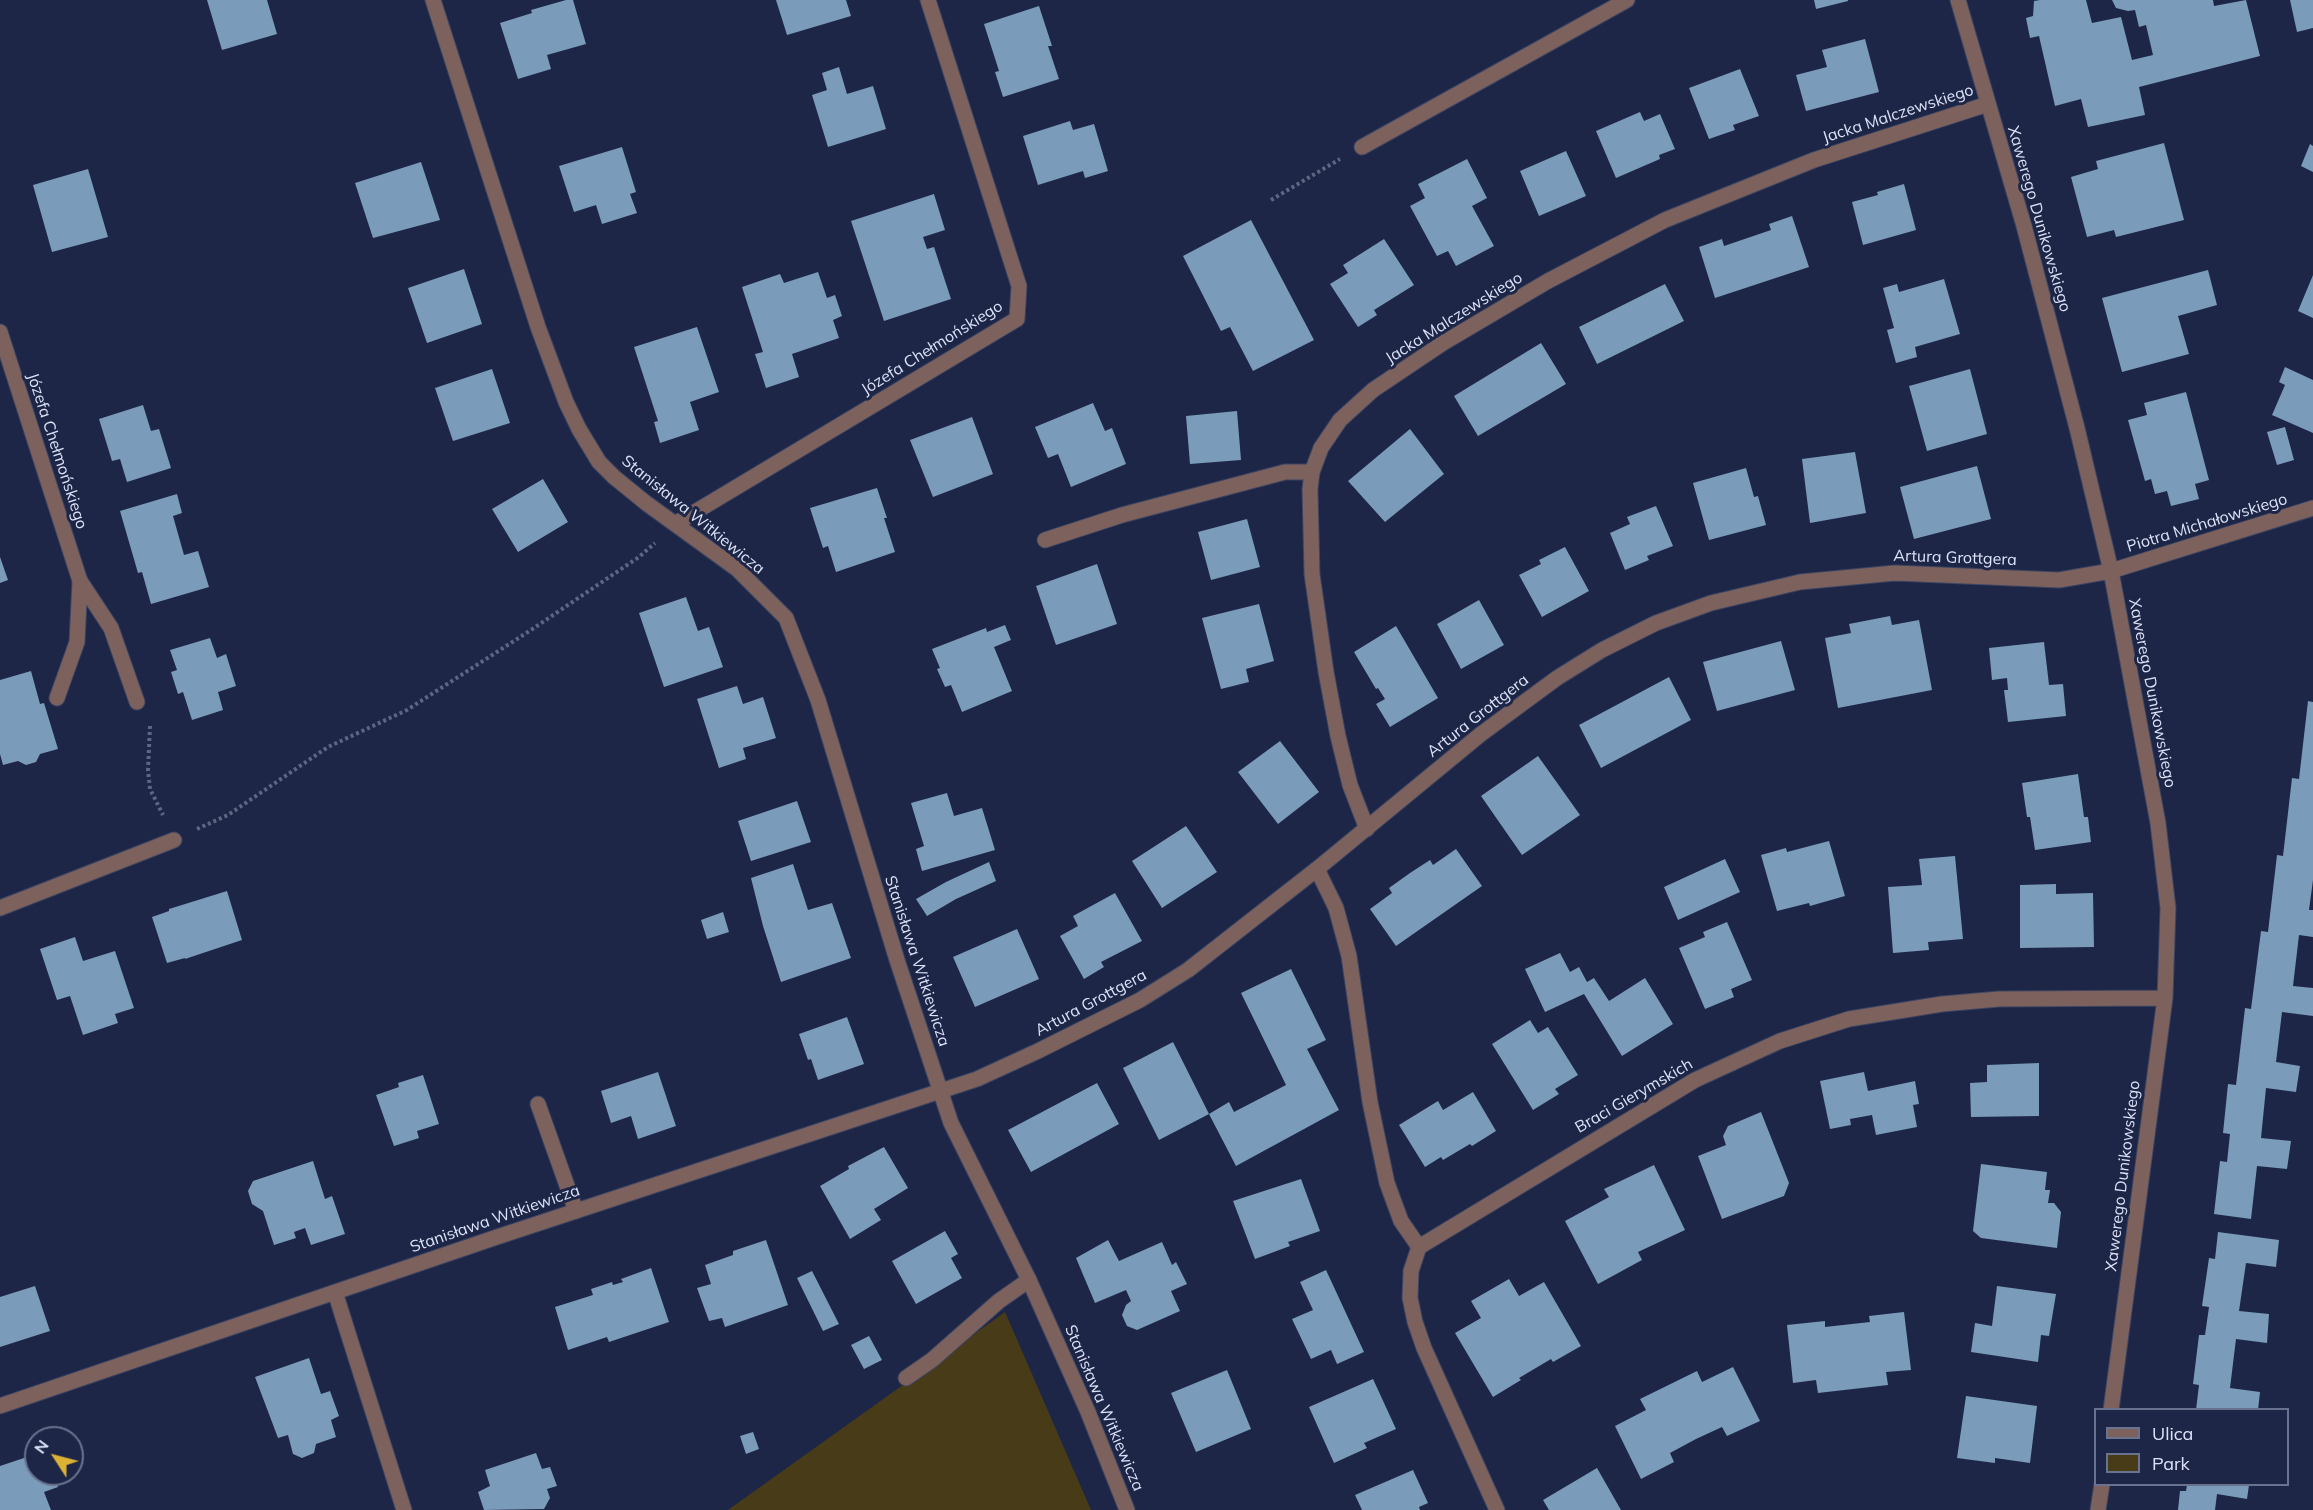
<!DOCTYPE html>
<meta charset="utf-8">
<style>
body{margin:0}
#map{position:relative;width:2313px;height:1510px;overflow:hidden;background:#1d2646;font-family:Mulish,sans-serif}
canvas{display:block}
.legend{position:absolute;left:2094px;top:1408px;width:195px;height:78px;box-sizing:border-box;background:#1d2646;border:2px solid #69728e;margin:0;padding:8px 10px;list-style:none;font-size:18px;color:#dce3f9}
.legend li{display:flex;align-items:center;gap:12px;height:30px}
.legend b{width:30px;border:2px solid #69728e}
.north{position:absolute;left:24px;top:1426px;width:60px;height:60px;box-sizing:border-box;background:#1d2646;border:2px solid #69728e;border-radius:50%;rotate:306deg;font-size:16px;font-weight:700;line-height:24px;text-align:center;color:#dce3f9}
.north::after{content:'';display:block;margin:auto;width:21px;height:27px;background:#dbb233;clip-path:polygon(50% 0,100% 100%,50% 72%,0 100%)}
</style>
<div id="map">
<canvas width="2313" height="1510"></canvas>
<ul class="legend">
<li><b style="height:8px;background:#7d615c"></b>Ulica</li>
<li><b style="height:16px;background:#483c18"></b>Park</li>
</ul>
<div class="north">N</div>
</div>
<script>
const g = document.querySelector('canvas').getContext('2d');
g.lineJoin = 'round';
function fillPath(path, color) { g.fillStyle = color; g.fill(path, 'evenodd'); }
const toPath = rows => new Path2D(rows.map(r => 'M' + r).join(''));
function strokePath(path, color, width, dash) { g.strokeStyle = color; g.lineWidth = width; g.lineCap = dash ? 'butt' : 'round'; g.setLineDash(dash || []); g.stroke(path); }
function write(font, color, halo, rows, align = 'center') {
  g.font = font + ' Mulish,sans-serif'; g.lineWidth = 6; g.setLineDash([]); g.textBaseline = 'middle'; g.strokeStyle = halo; g.fillStyle = color; for (const [text, x, y, turn = 0] of rows) {
    g.save(); g.translate(x, y); g.rotate((+turn || 0) * Math.PI / 180); g.textAlign = isNaN(turn) ? turn : align; if (halo) g.strokeText(text, 0, 0); g.fillText(text, 0, 0); g.restore();
  }
}
const green = toPath([
 [1005,1312,1091,1510,728,1510]
]);
const building = toPath([
 [207,0,267,0,277,34,222,50],
 [566,0,573,0,586,44,547,55,551,69,518,79,500,23,532,13,531,10],
 [776,0,846,0,851,16,787,35],
 [1814,0,1848,0,1848,1,1816,9],
 [2040,0,2086,0,2092,23,2121,17,2132,60,2153,55,2146,25,2139,27,2135,10,2128,11,2116,8,2112,0,2213,0,2214,6,2246,0,2260,56,2139,87,2145,115,2088,127,2081,99,2055,106,2039,36,2030,38,2026,18,2033,16,2034,1],
 [2290,0,2313,0,2313,28,2297,32],
 [1039,6,1052,46,1048,46,1059,79,1003,97,995,72,999,71,984,24],
 [1865,39,1879,92,1806,111,1796,75,1827,67,1822,50],
 [839,67,847,94,873,86,886,129,828,147,812,95,827,90,822,73],
 [1740,69,1759,116,1733,125,1735,130,1709,139,1689,88],
 [1640,112,1644,121,1660,114,1675,149,1659,155,1660,159,1616,178,1596,131],
 [1070,121,1073,130,1094,124,1108,171,1085,178,1083,171,1038,185,1023,136],
 [2164,143,2184,220,2116,237,2114,230,2087,237,2071,177,2098,169,2096,161],
 [2310,144,2313,146,2313,172,2301,166],
 [622,147,636,192,630,194,637,213,602,224,596,205,574,212,559,166],
 [1566,151,1586,196,1539,216,1520,171],
 [1467,159,1487,198,1472,206,1494,246,1456,266,1448,251,1437,256,1410,206,1425,198,1418,184],
 [421,162,440,220,373,238,355,183],
 [88,169,108,237,52,252,33,185],
 [1904,184,1916,230,1863,245,1852,202,1878,195,1877,192],
 [934,194,945,230,923,237,927,249,934,247,951,299,884,321,851,221],
 [1792,216,1809,267,1715,298,1699,247,1722,239,1724,246,1771,230,1769,224],
 [1251,220,1314,340,1253,371,1230,327,1221,331,1183,256],
 [1384,239,1414,285,1374,310,1377,315,1358,327,1330,284,1348,273,1343,265],
 [464,269,482,324,427,343,408,288],
 [2208,270,2217,305,2178,316,2189,354,2122,372,2102,298],
 [818,272,827,298,835,295,842,316,833,320,839,338,792,354,799,377,766,388,755,354,763,352,742,287,780,274,784,283],
 [2313,275,2313,318,2298,311],
 [1944,279,1960,334,1915,347,1917,357,1896,363,1887,330,1894,328,1883,288,1897,284,1899,292],
 [1665,284,1684,321,1597,364,1579,327],
 [697,327,719,392,690,402,699,430,660,443,654,422,658,421,634,347],
 [1541,343,1566,384,1478,436,1454,396],
 [2285,367,2313,380,2313,433,2272,415,2285,385,2279,382],
 [492,369,510,423,453,441,435,388],
 [1970,369,1987,434,1927,451,1909,386],
 [2186,392,2209,480,2195,484,2199,499,2171,506,2167,491,2155,494,2151,479,2145,481,2128,420,2147,415,2144,403],
 [1093,403,1105,431,1112,428,1126,464,1071,487,1058,454,1048,458,1035,427],
 [143,405,151,431,159,429,171,468,127,482,120,459,112,461,99,419],
 [1237,411,1241,460,1190,464,1186,416],
 [972,417,993,474,933,497,910,440],
 [2285,427,2294,460,2277,465,2267,432],
 [1410,429,1444,474,1385,522,1348,481],
 [1855,452,1866,513,1810,523,1802,459],
 [1977,466,1991,519,1914,539,1900,487],
 [1746,468,1754,497,1758,496,1766,525,1709,540,1693,483],
 [543,479,568,522,518,552,492,509],
 [877,488,887,518,884,518,895,552,836,572,828,546,823,548,810,508],
 [177,494,182,513,173,516,184,555,198,551,209,587,151,604,142,572,138,573,120,511],
 [1656,506,1673,546,1647,556,1649,560,1625,570,1610,533,1630,524,1627,517],
 [1247,519,1260,567,1211,580,1198,532],
 [1565,547,1589,591,1542,617,1519,575,1541,564,1539,560],
 [0,557,8,580,0,583],
 [1097,564,1117,624,1056,645,1036,586],
 [686,597,698,631,709,627,723,667,664,687,639,613],
 [1479,600,1504,645,1461,669,1437,624],
 [1259,604,1274,661,1246,669,1249,682,1221,689,1202,618],
 [1890,616,1892,625,1919,620,1932,690,1838,708,1825,638,1851,633,1849,624],
 [1005,625,1011,640,994,647,1012,691,962,712,951,685,945,687,937,669,940,668,932,649,986,628,987,632],
 [1396,626,1438,698,1390,727,1376,704,1385,699,1378,688,1376,689,1354,652],
 [210,638,217,658,226,654,236,686,218,692,223,710,192,720,183,692,178,694,171,672,177,670,170,650],
 [1781,641,1795,690,1717,711,1703,662],
 [2044,642,2049,685,2063,684,2066,716,2008,722,2004,690,2008,690,2007,678,1992,680,1989,648],
 [31,671,40,704,44,703,58,749,40,754,36,762,26,765,18,761,3,765,0,754,0,680],
 [1669,677,1691,720,1601,768,1579,725],
 [737,686,743,704,763,697,776,738,743,748,746,759,719,768,697,699],
 [2308,701,2313,702,2313,880,2309,910,2313,910,2313,937,2299,935,2293,986,2313,988,2313,1016,2282,1012,2276,1062,2300,1066,2296,1092,2266,1088,2261,1138,2291,1141,2287,1169,2257,1166,2251,1219,2214,1214,2220,1161,2227,1162,2230,1134,2223,1133,2228,1084,2236,1085,2245,1008,2251,1009,2261,931,2268,932,2277,855,2283,856,2292,778,2299,779],
 [1280,741,1319,792,1278,824,1238,772],
 [1538,756,1580,815,1522,855,1481,796],
 [2078,774,2084,817,2088,817,2091,842,2035,850,2030,817,2027,817,2022,783],
 [947,793,954,816,982,808,995,850,922,871,916,849,924,846,911,803],
 [797,801,811,842,751,861,738,821],
 [1186,826,1217,872,1162,908,1132,861],
 [1829,841,1845,896,1810,906,1809,903,1777,911,1761,855,1786,848,1787,852],
 [1456,849,1482,886,1396,946,1370,909,1392,893,1389,888,1410,873,1430,860,1433,865],
 [1955,856,1963,939,1928,942,1929,950,1893,953,1888,887,1922,885,1919,859],
 [1725,859,1740,892,1678,920,1664,887],
 [989,862,996,881,956,899,927,916,916,899,946,882],
 [793,864,808,910,832,903,851,958,781,982,763,926,751,878],
 [2056,884,2056,894,2093,893,2094,947,2020,948,2020,885],
 [227,891,242,940,185,959,185,958,167,963,152,917,169,911,169,909],
 [1115,893,1142,941,1101,962,1104,967,1084,979,1060,936,1078,926,1073,916],
 [723,912,729,932,707,939,701,920],
 [1727,922,1752,980,1731,989,1734,997,1705,1009,1679,948,1705,937,1703,932],
 [1017,929,1039,979,975,1007,953,957],
 [75,937,83,961,115,951,134,1008,115,1014,118,1023,83,1035,70,996,57,1000,40,949],
 [1560,953,1570,972,1579,967,1587,982,1594,978,1609,1001,1645,978,1673,1024,1622,1056,1584,994,1545,1012,1525,969],
 [1291,969,1326,1040,1307,1049,1339,1110,1236,1166,1209,1114,1229,1102,1234,1112,1286,1085,1241,993],
 [847,1017,864,1064,818,1080,811,1059,808,1060,799,1034],
 [1530,1020,1538,1033,1548,1027,1578,1075,1555,1089,1559,1094,1533,1110,1492,1044],
 [1173,1042,1209,1114,1159,1140,1123,1068],
 [2039,1063,2039,1116,1971,1117,1970,1083,1987,1082,1987,1065],
 [658,1072,676,1126,638,1139,631,1116,611,1123,601,1091],
 [1864,1072,1868,1091,1915,1081,1919,1104,1913,1105,1917,1127,1876,1135,1872,1115,1850,1119,1851,1125,1830,1129,1820,1081],
 [423,1075,439,1124,417,1131,419,1138,394,1146,376,1095,399,1087,398,1083],
 [1097,1083,1119,1124,1031,1172,1008,1130],
 [1473,1092,1496,1131,1472,1146,1470,1144,1443,1160,1441,1157,1425,1167,1399,1125,1438,1101,1443,1110],
 [1761,1112,1789,1183,1784,1196,1722,1219,1698,1156,1726,1145,1723,1136,1728,1126],
 [884,1147,908,1188,874,1209,881,1220,850,1239,820,1186,849,1169,848,1166],
 [313,1161,325,1199,332,1196,345,1234,311,1245,305,1228,294,1232,296,1238,274,1245,263,1211,252,1204,248,1191,253,1181],
 [1981,1164,2047,1172,2045,1190,2050,1190,2048,1203,2054,1203,2061,1212,2057,1248,1981,1238,1973,1231],
 [1654,1165,1685,1230,1638,1252,1642,1260,1598,1284,1565,1221,1609,1197,1604,1189],
 [1301,1179,1320,1231,1288,1242,1290,1246,1255,1259,1233,1201],
 [945,1231,958,1254,951,1258,962,1278,916,1304,892,1261],
 [2218,1232,2279,1240,2276,1267,2246,1263,2239,1311,2269,1314,2267,1343,2236,1339,2230,1388,2260,1392,2258,1410,2196,1410,2199,1385,2193,1384,2199,1335,2205,1335,2209,1307,2202,1306,2209,1258,2215,1259],
 [766,1240,788,1305,725,1327,722,1318,709,1321,697,1288,711,1284,705,1265,733,1255,733,1251],
 [1108,1240,1119,1261,1162,1242,1172,1265,1176,1262,1187,1284,1171,1291,1180,1311,1137,1330,1127,1326,1122,1315,1126,1305,1131,1301,1126,1290,1095,1303,1076,1258],
 [651,1268,669,1322,609,1342,607,1337,568,1350,555,1307,593,1295,591,1289,612,1282,613,1285,623,1282,621,1279],
 [1326,1270,1364,1352,1337,1364,1331,1350,1311,1359,1292,1319,1313,1310,1300,1282],
 [812,1271,839,1324,823,1331,797,1278],
 [1509,1279,1519,1296,1544,1282,1581,1346,1553,1362,1551,1359,1519,1378,1521,1380,1493,1397,1455,1333,1481,1318,1471,1301],
 [35,1286,50,1331,0,1347,0,1297],
 [1997,1286,2056,1294,2049,1336,2041,1335,2038,1362,1971,1352,1975,1323,1992,1326],
 [1904,1312,1911,1370,1886,1372,1888,1385,1818,1393,1816,1380,1793,1383,1787,1325,1825,1321,1825,1327,1870,1322,1869,1316],
 [869,1336,882,1360,864,1369,851,1345],
 [309,1358,321,1394,330,1391,339,1416,331,1420,336,1437,316,1444,314,1453,302,1458,293,1454,288,1435,278,1438,255,1377],
 [1733,1367,1760,1421,1727,1436,1722,1427,1696,1439,1670,1453,1674,1462,1641,1479,1615,1426,1646,1410,1640,1399,1697,1371,1702,1382],
 [1227,1370,1251,1429,1196,1452,1171,1393],
 [1373,1379,1396,1429,1364,1443,1367,1448,1334,1463,1309,1407],
 [1966,1396,2037,1406,2030,1463,1995,1458,1995,1463,1957,1458],
 [753,1432,759,1449,746,1454,740,1436],
 [536,1453,542,1469,550,1467,557,1486,547,1489,550,1498,544,1509,484,1510,478,1492,490,1486,485,1470],
 [36,1454,36,1474,54,1474,58,1487,44,1492,51,1510,0,1510,0,1466],
 [1597,1468,1621,1510,1549,1510,1543,1500],
 [1413,1470,1428,1503,1419,1507,1420,1510,1362,1510,1355,1495],
 [2187,1485,2249,1485,2247,1499,2217,1494,2215,1510,2178,1510,2180,1491,2186,1491]
]);
const path = toPath([
 [1271,200,1340,159],
 [150,726,148,770,150,789,163,815],
 [197,829,228,815,328,747,407,710,531,630,639,557,655,543]
]);
const service = toPath([
 [1362,147,1627,0],
 [1045,540,1122,515,1285,472,1312,472],
 [57,698,77,642,80,581,111,628,137,702],
 [1317,869,1336,908,1349,956,1370,1102,1387,1183,1401,1221,1419,1247],
 [538,1104,576,1211],
 [906,1378,932,1360,999,1301,1029,1280]
]);
const minor = toPath([
 [433,0,538,327,566,402,579,429,599,462,614,477,646,503,737,569,786,618,818,700,897,960,951,1123,1029,1280,1088,1412,1127,1510],
 [1958,0,2024,226,2077,428,2111,571,2158,823,2168,908,2165,998,2111,1410],
 [0,332,80,581],
 [675,524,1017,319,1019,286,928,0],
 [1367,829,1350,785,1338,736,1326,672,1312,574,1310,489,1312,472,1321,448,1340,420,1373,390,1443,343,1548,281,1665,220,1814,160,1988,104],
 [0,908,174,840],
 [335,1292,404,1510],
 [0,1406,497,1237,977,1079,1038,1051,1140,1000,1188,970,1317,869,1481,734,1557,678,1602,650,1656,623,1711,603,1800,582,1895,573,2059,580,2111,571,2313,508],
 [1497,1510,1424,1348,1415,1322,1410,1298,1411,1271,1419,1247,1695,1080,1780,1041,1849,1019,1942,1004,1999,999,2165,998],
 [2098,1510,2102,1484]
]);
const streetNames = [
 ["Jacka Malczewskiego",1898,114,-18],
 ["Xawerego Dunikowskiego",2039,219,74],
 ["Jacka Malczewskiego",1454,318,-32],
 ["Józefa Chełmońskiego",932,348,-32],
 ["Józefa Chełmońskiego",57,451,72],
 ["Stanisława Witkiewicza",693,515,39],
 ["Piotra Michałowskiego",2207,523,-17],
 ["Artura Grottgera",1955,558,2],
 ["Xawerego Dunikowskiego",2152,693,79],
 ["Artura Grottgera",1478,716,-38],
 ["Stanisława Witkiewicza",917,961,72],
 ["Artura Grottgera",1091,1003,-28],
 ["Braci Gierymskich",1634,1096,-30],
 ["Xawerego Dunikowskiego",2123,1176,-83],
 ["Stanisława Witkiewicza",495,1219,-19],
 ["Stanisława Witkiewicza",1104,1408,67]
];
fillPath(green, '#483c18');
fillPath(building, '#7b9bbb');
strokePath(service, '#3c4463', 17);
strokePath(minor, '#3c4463', 17);
strokePath(path, '#5e6683', 4, [3, 3]);
strokePath(service, '#7d615c', 15);
strokePath(minor, '#7d615c', 15);
write('16px', '#dce3f9', '#1d2646', streetNames);
</script>
